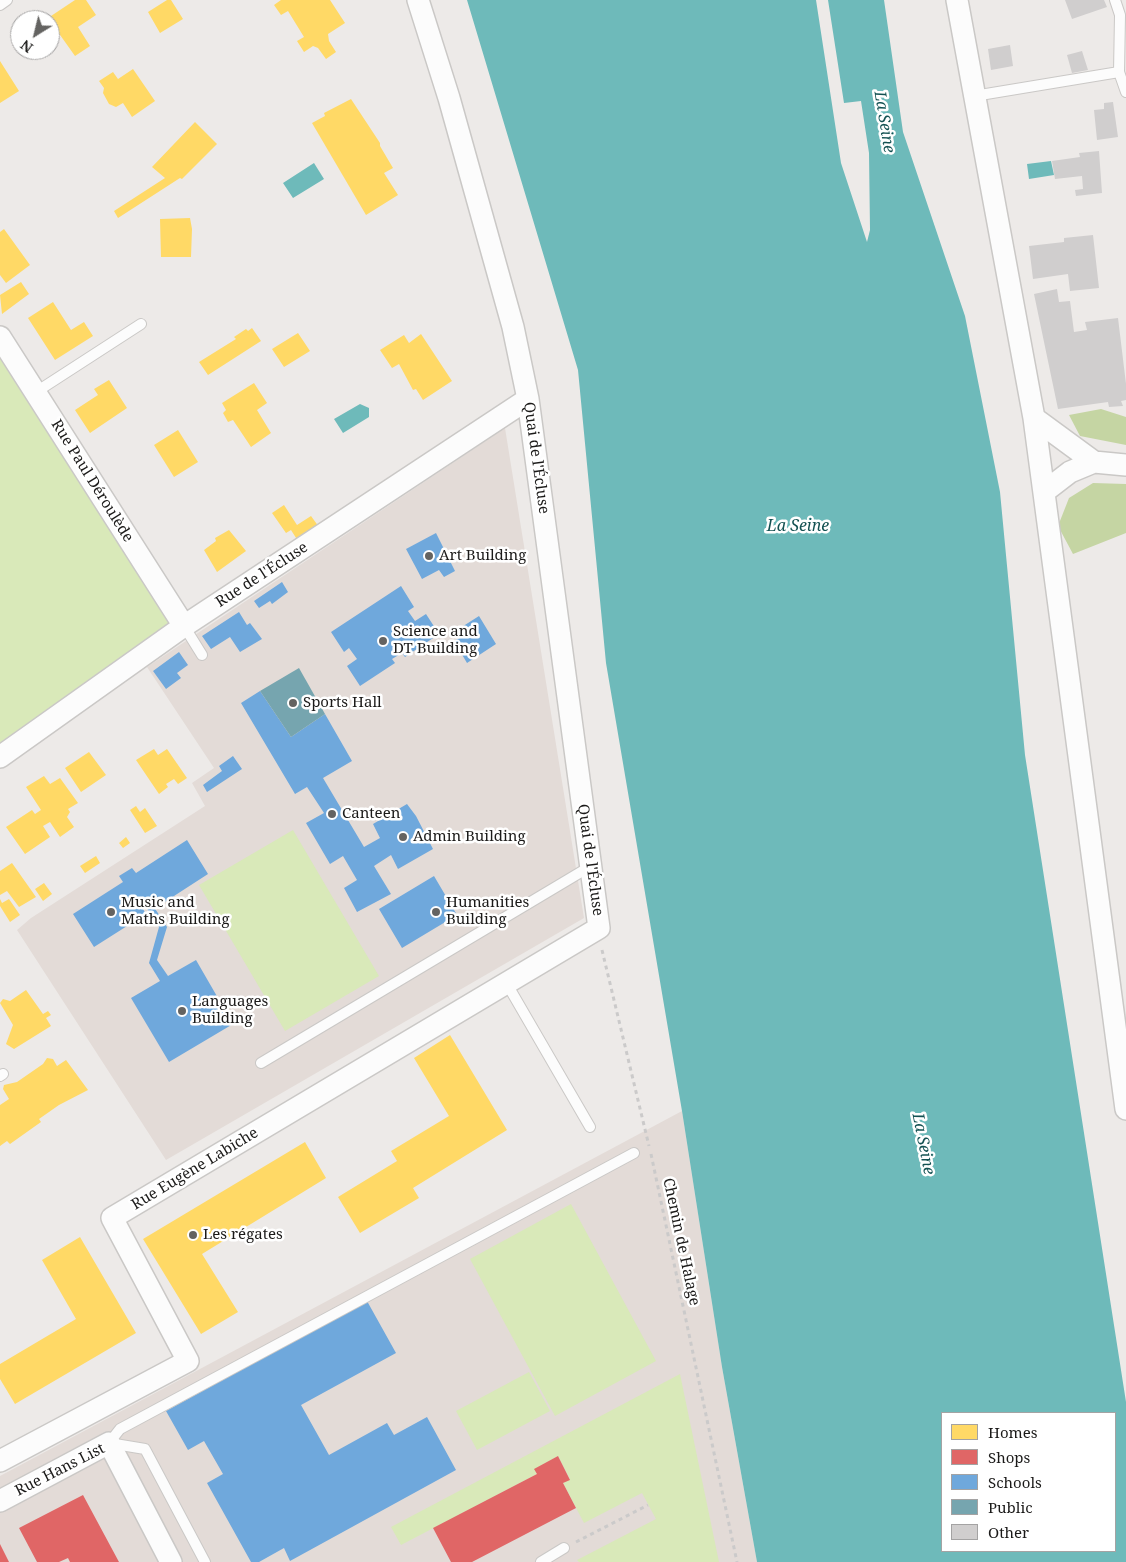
<!DOCTYPE html>
<meta charset="utf-8">
<style>
body{margin:0}
#map{position:relative;width:1126px;height:1562px;overflow:hidden;background:#edeae8;font-family:"Noto Serif",serif}
canvas{display:block}
.legend{position:absolute;left:941px;top:1412px;width:175px;height:140px;box-sizing:border-box;background:#fff;border:1px solid #a4a3a3;margin:0;padding:6px 9px;list-style:none;font-size:15px;color:#1b1a19}
.legend li{display:flex;align-items:center;gap:10px;height:25px}
.legend b{width:25px;border:1px solid #a4a3a3}
.north{position:absolute;left:10px;top:10px;width:50px;height:50px;box-sizing:border-box;background:#fff;border:1px solid #a4a3a3;border-radius:50%;rotate:216deg;font-size:14px;font-weight:700;line-height:20px;text-align:center;color:#1b1a19}
.north::after{content:'';display:block;margin:auto;width:18px;height:22px;background:#646361;clip-path:polygon(50% 0,100% 100%,50% 72%,0 100%)}
</style>
<div id="map">
<canvas width="1126" height="1562"></canvas>
<ul class="legend">
<li><b style="height:14px;background:#ffd966"></b>Homes</li>
<li><b style="height:14px;background:#e06666"></b>Shops</li>
<li><b style="height:14px;background:#6fa8dc"></b>Schools</li>
<li><b style="height:14px;background:#76a5af"></b>Public</li>
<li><b style="height:14px;background:#d0cece"></b>Other</li>
</ul>
<div class="north">N</div>
</div>
<script>
const g = document.querySelector('canvas').getContext('2d');
g.lineJoin = 'round';
function fillPath(path, color) { g.fillStyle = color; g.fill(path, 'evenodd'); }
const toPath = rows => new Path2D(rows.map(r => 'M' + r).join(''));
function strokePath(path, color, width, dash) { g.strokeStyle = color; g.lineWidth = width; g.lineCap = dash ? 'butt' : 'round'; g.setLineDash(dash || []); g.stroke(path); }
function write(font, color, halo, rows, align = 'center') {
  g.font = font + ' "Noto Serif",serif'; g.lineWidth = 5; g.setLineDash([]); g.textBaseline = 'middle'; g.strokeStyle = halo; g.fillStyle = color; for (const [text, x, y, turn = 0] of rows) {
    g.save(); g.translate(x, y); g.rotate((+turn || 0) * Math.PI / 180); g.textAlign = isNaN(turn) ? turn : align; if (halo) g.strokeText(text, 0, 0); g.fillText(text, 0, 0); g.restore();
  }
}
const built = toPath([
 [505,428,584,918,166,1160,17,930,31,918,205,806,192,783,214,768,147,667],
 [682,1111,722,1367,757,1562,0,1562,0,1476]
]);
const green = toPath([
 [0,337,184,626,0,756],
 [293,830,379,976,285,1031,199,885],
 [571,1204,656,1361,555,1416,470,1259],
 [529,1372,550,1411,477,1450,456,1411],
 [680,1374,719,1562,579,1562,577,1560,656,1519,642,1493,584,1523,563,1483,570,1479,558,1456,535,1469,537,1474,401,1545,391,1527]
]);
const forest = toPath([
 [1101,409,1126,417,1126,445,1080,436,1069,415],
 [1093,483,1126,484,1126,533,1073,554,1058,526,1069,498]
]);
const water = toPath([
 [467,0,816,0,841,163,867,242,870,230,869,153,861,101,844,103,828,0,884,0,903,132,965,316,1000,492,1025,755,1126,1402,1126,1562,757,1562,722,1367,682,1111,606,663,578,370],
 [942,1413,1115,1413,1115,1551,942,1551],
 [1051,161,1054,175,1029,179,1027,164],
 [314,163,324,179,293,198,283,183],
 [360,404,369,408,369,417,343,433,334,419]
]);
const homes = toPath([
 [75,0,86,0,96,15,78,27,90,46,75,56,48,18],
 [167,0,171,0,183,19,160,33,148,12],
 [281,0,330,0,345,23,328,34,329,41,336,52,326,59,318,48,313,46,304,52,297,41,304,37,288,11,281,15,274,5],
 [0,61,19,91,0,103],
 [133,69,155,101,132,117,123,103,116,107,109,104,103,93,104,88,99,81,113,72,118,79],
 [351,99,380,143,380,146,393,168,384,173,398,195,366,215,312,123,325,116,324,113],
 [195,122,217,144,182,179,180,178,118,218,114,211,165,178,152,167],
 [190,218,192,229,191,257,161,257,160,219],
 [4,229,30,265,6,283,0,275,0,232],
 [21,282,29,294,2,314,0,295],
 [53,302,71,330,84,322,93,336,55,360,28,318],
 [252,328,261,341,208,375,199,362,236,339,234,337,246,329,248,331],
 [298,333,310,351,284,367,272,349],
 [421,334,452,381,423,400,416,389,413,390,399,364,392,368,380,350,404,335,409,343],
 [109,380,127,408,90,433,75,410,98,395,94,389],
 [254,383,267,403,257,410,271,433,251,447,233,420,228,422,223,413,226,410,222,403],
 [178,430,198,462,174,477,154,445],
 [284,505,297,525,311,516,319,527,298,541,291,530,286,533,272,513],
 [229,530,246,551,217,572,204,550,216,541,215,538],
 [154,749,158,755,167,749,187,778,178,784,174,779,166,784,168,787,159,794,136,760],
 [89,752,106,775,81,792,65,768],
 [44,776,50,784,60,778,78,803,68,809,70,812,67,817,74,827,60,837,50,822,43,826,50,837,25,854,6,827,32,810,35,814,41,810,26,787],
 [136,806,140,812,145,808,157,826,145,833,130,810],
 [126,837,130,843,123,848,119,843],
 [96,856,100,863,85,873,80,866],
 [12,863,36,897,19,907,7,891,0,895,0,871],
 [44,883,52,894,43,901,35,889],
 [0,899,2,903,9,899,20,915,10,922,0,906],
 [26,990,43,1014,48,1011,51,1015,46,1018,51,1026,14,1049,6,1044,13,1025,0,1003,3,999,10,1001],
 [450,1035,507,1130,413,1188,419,1198,360,1233,338,1197,397,1161,391,1151,449,1116,414,1058],
 [47,1058,53,1059,57,1066,66,1060,88,1090,59,1105,39,1119,41,1122,10,1144,7,1141,0,1146,0,1105,9,1099,3,1089,4,1085,17,1082,43,1064],
 [305,1142,326,1178,202,1254,238,1312,201,1334,143,1239],
 [80,1237,136,1333,15,1404,0,1379,0,1364,76,1319,42,1260]
]);
const shops = toPath([
 [558,1456,570,1480,563,1483,576,1508,472,1562,451,1562,433,1528,537,1474,534,1469],
 [83,1495,119,1562,70,1562,68,1558,59,1562,37,1562,19,1528],
 [0,1544,9,1562,0,1562]
]);
const schools = toPath([
 [436,533,455,571,444,577,439,570,422,579,406,549],
 [282,582,288,592,272,604,270,601,259,608,254,601],
 [401,586,414,607,408,611,415,621,426,614,439,634,405,657,402,653,392,659,395,663,360,686,347,666,357,659,349,648,344,652,331,632],
 [239,612,247,625,250,623,262,639,240,652,230,637,211,649,202,636],
 [479,616,496,644,467,663,454,641,461,637,457,630],
 [179,652,188,665,177,673,181,678,166,689,153,671],
 [260,691,291,737,325,714,352,761,323,778,364,847,380,838,373,824,407,804,416,816,433,849,398,869,391,855,374,866,391,894,357,912,344,888,357,880,343,856,330,864,306,823,324,813,307,787,295,794,241,703],
 [233,756,242,769,207,792,203,785,222,771,219,766],
 [187,840,208,874,157,907,154,902,152,904,167,927,157,960,168,976,196,960,233,1024,169,1062,131,998,160,981,149,963,159,927,146,907,143,909,146,914,94,947,73,914,123,882,119,876,132,868,136,873],
 [434,876,457,915,402,948,379,909],
 [367,1301,396,1353,301,1405,329,1455,387,1423,394,1435,427,1417,456,1470,290,1561,284,1548,259,1562,251,1562,207,1483,223,1474,204,1441,188,1450,166,1411]
]);
const public = toPath([
 [299,668,325,714,291,737,260,691]
]);
const building = toPath([
 [1065,0,1104,0,1107,7,1072,19],
 [1010,45,1013,66,991,70,988,49],
 [1082,51,1088,70,1072,73,1067,55],
 [1113,102,1118,137,1097,140,1094,110,1104,109,1104,103],
 [1099,151,1102,193,1076,196,1075,190,1083,189,1082,176,1055,179,1052,161,1080,157,1079,153],
 [1093,235,1099,288,1070,291,1068,274,1033,279,1029,246,1064,242,1064,238],
 [1057,289,1059,302,1070,301,1074,332,1087,330,1085,322,1118,318,1126,384,1126,400,1121,401,1123,406,1109,407,1108,402,1058,409,1034,294]
]);
const path = toPath([
 [602,950,649,1146],
 [651,1154,737,1562],
 [576,1542,648,1505]
]);
const service = toPath([
 [1115,0,1120,15,1119,72,1126,92],
 [0,5,7,0],
 [974,96,1119,72],
 [36,392,141,324],
 [184,626,202,655],
 [507,984,590,1127],
 [261,1063,591,866],
 [0,1076,3,1074],
 [205,1562,145,1449,109,1443,120,1429,634,1153],
 [541,1562,564,1548]
]);
const minor = toPath([
 [957,0,1034,418,1126,1109],
 [0,337,184,626],
 [1034,418,1094,462],
 [1044,492,1070,472,1094,462,1126,465],
 [0,757,184,626,528,399],
 [0,1461,188,1361,112,1218,599,928,528,399,513,327,449,98,418,0],
 [0,1501,109,1443,171,1562]
]);
const markers = [
 [429,556,5,"#646361"],
 [383,641,5,"#646361"],
 [293,703,5,"#646361"],
 [332,814,5,"#646361"],
 [403,837,5,"#646361"],
 [111,912,5,"#646361"],
 [436,912,5,"#646361"],
 [182,1011,5,"#646361"],
 [193,1235,5,"#646361"]
];
const streetNames = [
 ["Quai de l'Écluse",536,458,82],
 ["Rue Paul Déroulède",92,481,58],
 ["Rue de l'Écluse",262,575,-33],
 ["Quai de l'Écluse",590,860,82],
 ["Rue Eugène Labiche",195,1169,-31],
 ["Chemin de Halage",681,1242,78],
 ["Rue Hans List",60,1470,-27]
];
const poiNames = [
 ["Art Building",439,556],
 ["Science and",393,632],
 ["DT Building",393,649],
 ["Sports Hall",303,703],
 ["Canteen",342,814],
 ["Admin Building",413,837],
 ["Music and",121,903],
 ["Maths Building",121,920],
 ["Humanities",446,903],
 ["Building",446,920],
 ["Languages",192,1002],
 ["Building",192,1019],
 ["Les régates",203,1235]
];
const waterNames = [
 ["La Seine",884,122,81],
 ["La Seine",798,526],
 ["La Seine",923,1144,79]
];
fillPath(built, '#e3dbd7');
fillPath(green, '#d9e9b9');
fillPath(forest, '#c5d5a3');
fillPath(water, '#6ebaba');
fillPath(homes, '#ffd966');
fillPath(shops, '#e06666');
fillPath(schools, '#6fa8dc');
fillPath(public, '#76a5af');
fillPath(building, '#d0cece');
strokePath(service, '#cac8c6', 12);
strokePath(minor, '#cac8c6', 24);
strokePath(path, '#cbcaca', 3, [4, 4]);
strokePath(service, '#fcfcfc', 10);
strokePath(minor, '#fcfcfc', 21);
for (const [x, y, r, color] of markers) { const dot = new Path2D(); dot.arc(x, y, r, 0, 2 * Math.PI); g.fillStyle = color; g.fill(dot); strokePath(dot, '#fff', 2); }
write('15px', '#1b1a19', '#fff', streetNames);
write('15px', '#1b1a19', '#fff', poiNames, 'left');
write('italic 16px', '#135152', '#fff', waterNames);
</script>
